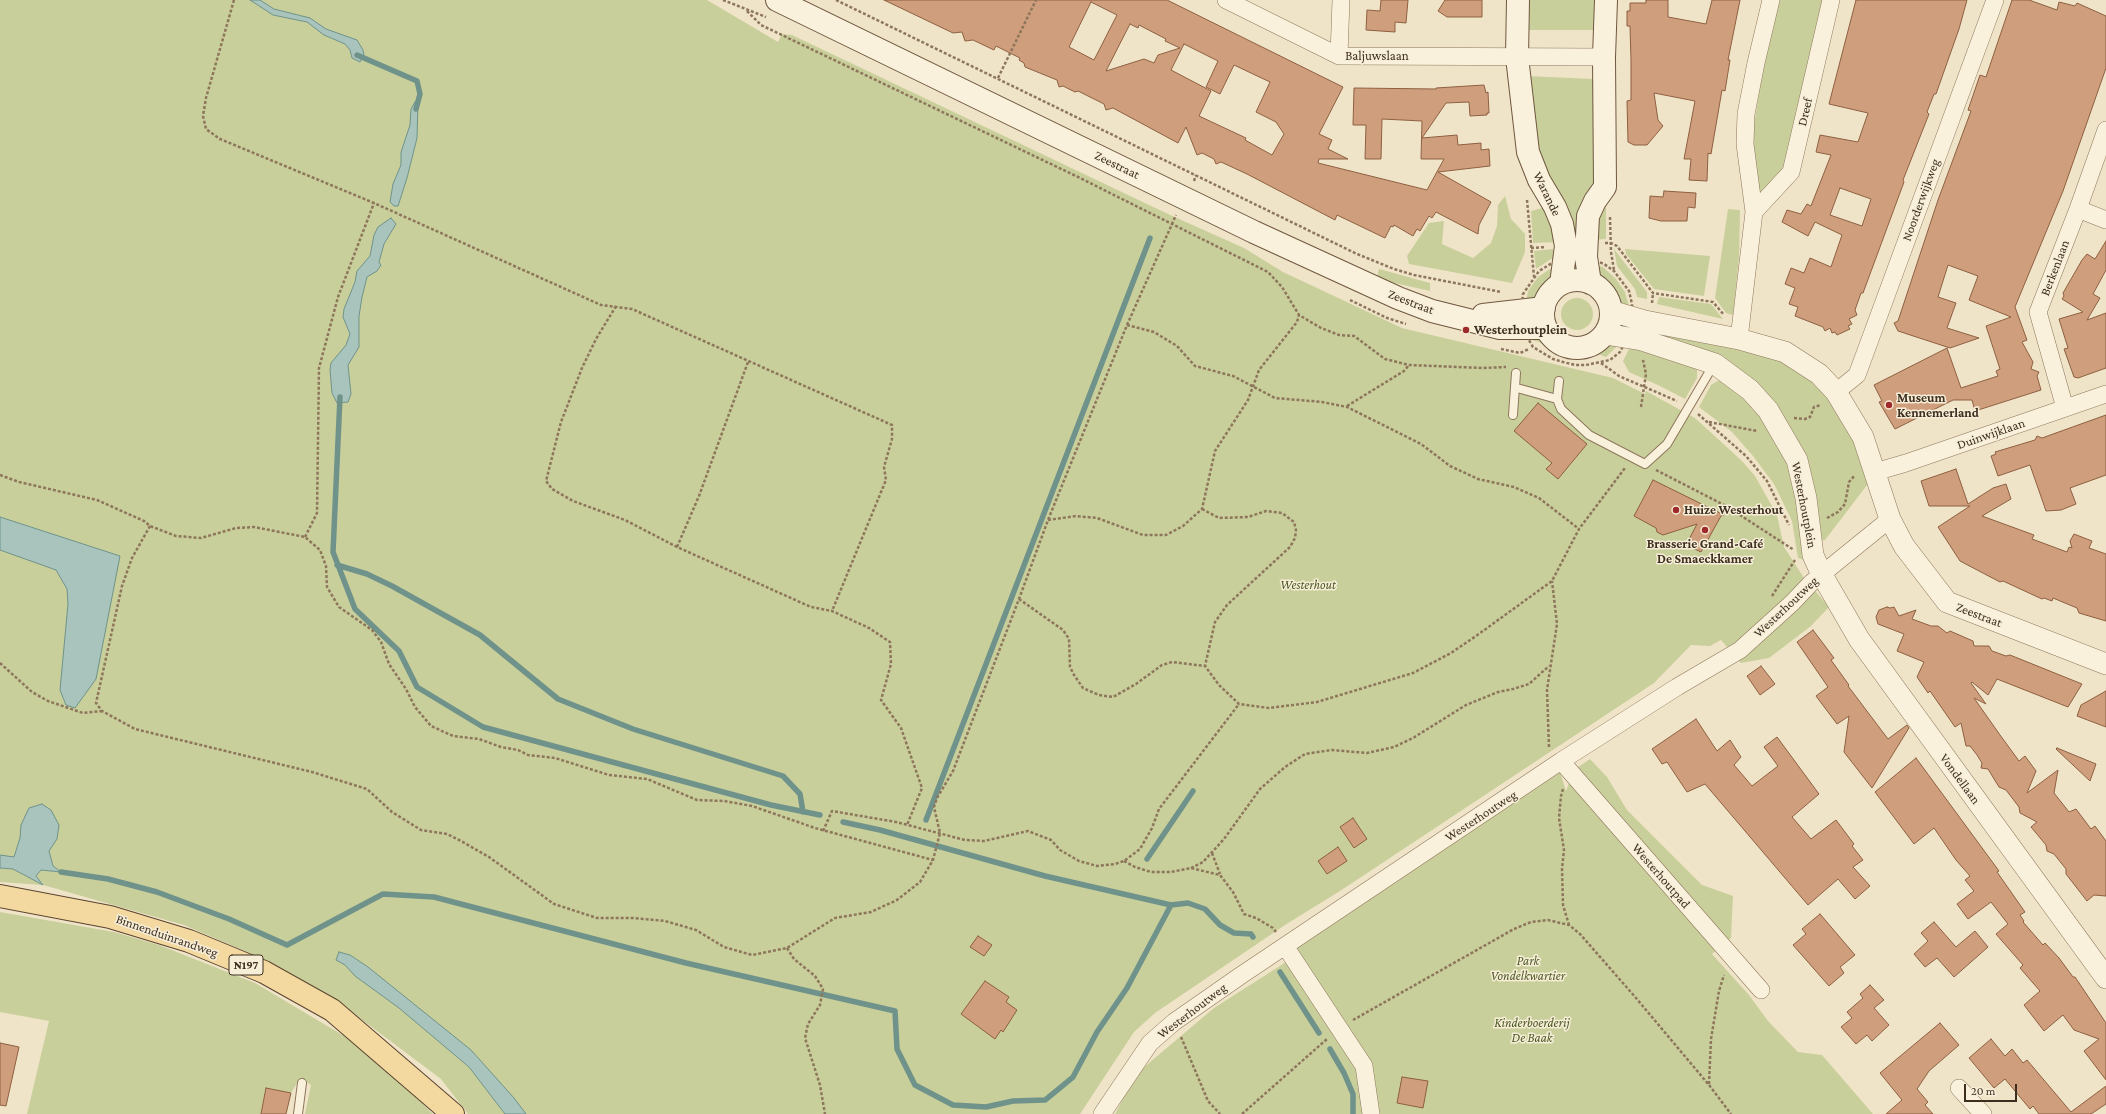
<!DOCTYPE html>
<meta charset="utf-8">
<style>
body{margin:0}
#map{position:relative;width:2106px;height:1114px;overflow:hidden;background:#f0e4c8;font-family:"Crimson Pro",serif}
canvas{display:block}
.scale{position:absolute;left:1964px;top:1084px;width:53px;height:18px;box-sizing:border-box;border:2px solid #3d2e20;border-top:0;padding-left:5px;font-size:12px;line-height:14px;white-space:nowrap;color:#3d2e20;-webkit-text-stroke:3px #f7eed8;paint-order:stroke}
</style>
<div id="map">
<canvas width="2106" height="1114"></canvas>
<div class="scale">20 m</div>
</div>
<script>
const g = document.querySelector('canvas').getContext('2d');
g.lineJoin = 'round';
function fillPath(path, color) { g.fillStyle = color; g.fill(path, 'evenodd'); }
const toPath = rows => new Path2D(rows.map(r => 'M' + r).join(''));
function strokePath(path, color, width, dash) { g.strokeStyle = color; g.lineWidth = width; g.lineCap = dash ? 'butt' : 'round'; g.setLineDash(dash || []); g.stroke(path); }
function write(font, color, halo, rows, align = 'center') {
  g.font = font + ' "Crimson Pro",serif'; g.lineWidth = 3; g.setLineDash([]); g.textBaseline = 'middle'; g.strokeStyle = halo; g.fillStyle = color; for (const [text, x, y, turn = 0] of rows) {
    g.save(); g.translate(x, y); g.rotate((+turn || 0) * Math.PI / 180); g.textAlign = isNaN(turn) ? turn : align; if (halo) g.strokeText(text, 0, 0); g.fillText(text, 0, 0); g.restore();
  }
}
const green = toPath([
 [0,0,707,0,778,42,782,34,792,35,1168,214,1244,248,1283,272,1402,328,1613,378,1645,394,1646,391,1695,418,1742,461,1755,476,1777,515,1784,547,1804,578,1829,607,1811,626,1769,658,1741,663,1721,640,1710,646,1691,645,1654,683,1340,891,1285,925,1155,1013,1134,1032,1080,1114,468,1114,441,1079,333,998,254,955,184,925,43,885,0,882,0,868,13,869,42,884,36,876,39,872,0,860],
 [1525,0,1596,0,1595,30,1524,30],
 [1778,0,1823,0,1784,169,1763,193,1757,190,1750,151,1763,67],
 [1526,76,1593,79,1595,177,1579,241,1570,241,1535,154],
 [1505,196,1511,219,1525,234,1525,252,1512,283,1409,264,1407,256,1429,223,1444,221,1442,244,1473,258,1491,243,1497,226,1498,205],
 [1606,202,1606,239,1590,240],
 [1550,206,1559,242,1533,243,1531,211],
 [1728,209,1740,210,1739,257,1733,315,1726,313,1715,298],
 [1553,249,1553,253,1559,253,1560,256,1551,259,1536,269,1534,251],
 [1614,249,1647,292,1647,299,1637,297,1635,289,1617,266],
 [1625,249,1710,256,1704,296,1654,289,1626,254],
 [1592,263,1603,267,1616,279,1625,292,1630,310,1619,304,1595,270],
 [1556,265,1555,278,1540,295,1526,303,1528,291,1538,277],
 [1379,269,1430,283,1430,291,1390,282,1377,277],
 [1659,297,1711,304,1723,319,1657,304],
 '1561 314a16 16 0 1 1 32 0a16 16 0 1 1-32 0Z',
 [1651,328,1753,347,1800,368,1838,403,1871,480,1825,540,1819,541,1779,415,1651,335],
 [1530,334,1545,340,1559,351,1572,354,1585,354,1597,348,1618,341,1621,342,1606,357,1598,354,1585,357,1570,357,1560,354,1539,342,1532,340],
 [1632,343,1697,367,1697,378,1685,399,1660,386,1629,372,1623,361],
 [1719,380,1726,380,1773,426,1795,479,1807,561,1798,558,1792,521,1774,484,1753,456,1732,432,1699,407,1711,385],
 [1590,759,1607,777,1627,810,1702,885,1733,896,1731,938,1712,954,1749,995,1768,1021,1798,1052,1822,1055,1873,1114,1115,1114,1136,1074,1214,1008,1286,962,1292,949,1560,772,1566,791,1574,770],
 [0,912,114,932,159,945,255,983,351,1040,386,1068,433,1114,305,1114,311,1085,300,1078,291,1093,266,1088,261,1114,27,1114,49,1021,0,1012]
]);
const water = toPath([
 [250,0,260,0,274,9,310,18,326,29,357,40,363,50,364,55,360,62,352,58,350,50,345,44,324,35,307,22,273,15,250,0],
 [415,102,418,103,417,138,407,178,398,206,394,206,390,202,393,184,401,165,401,152,410,125,411,109,415,102],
 [391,218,396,224,384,244,379,262,381,265,377,271,367,277,362,297,359,316,359,347,348,365,351,394,348,402,337,403,332,393,330,370,331,363,346,345,350,334,343,317,344,309,355,282,357,271,370,256,374,235,378,227,391,218],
 [0,517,120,556,96,679,75,708,66,705,60,690,68,604,67,589,56,570,0,550,0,517],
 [42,804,51,810,59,825,57,839,49,851,53,866,61,872,41,870,36,876,43,885,13,869,0,868,0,855,14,857,20,838,21,825,29,808,42,804],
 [339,952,350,955,368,967,471,1050,514,1098,526,1114,505,1114,469,1067,399,1008,355,976,345,965,336,960,339,952]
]);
const stream = toPath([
 [357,55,417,81,420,94,416,109],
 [340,397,333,552,355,609,399,651,417,687,483,727,771,805,820,815],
 [337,565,367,574,392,586,480,635,558,699,633,729,783,776,800,794,803,812],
 [926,820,1150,238],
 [843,822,880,830,1045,876,1171,905,1188,903,1205,909,1220,925,1234,933,1251,934,1253,937],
 [1147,859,1193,791],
 [61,872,108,879,157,892,229,919,287,945,383,894,434,897,686,963,895,1011,897,1049,915,1085,953,1105,986,1107,1013,1101,1045,1100,1073,1077,1097,1032,1127,988,1171,905],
 [1280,972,1319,1033],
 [1330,1049,1344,1073,1353,1094,1353,1114]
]);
const building = toPath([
 [884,0,1167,0,1343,87,1319,134,1332,140,1328,149,1348,159,1319,159,1318,163,1427,190,1444,159,1421,159,1422,121,1382,119,1381,159,1365,159,1366,125,1353,125,1354,88,1436,89,1436,88,1484,85,1486,93,1488,92,1489,113,1487,113,1487,115,1470,116,1469,102,1446,103,1422,138,1457,135,1458,145,1481,143,1481,150,1489,149,1490,166,1438,172,1491,202,1479,225,1478,234,1436,212,1432,218,1429,216,1420,231,1417,229,1413,236,1394,225,1393,227,1391,226,1385,238,1337,215,1335,220,1247,174,1221,162,1216,164,1214,159,1202,153,1197,155,1186,127,1178,143,1113,108,1106,110,1104,104,1078,91,1075,92,1063,86,1059,87,1057,80,1025,67,1024,63,1019,60,1020,58,996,46,994,50,973,40,965,41,962,32,953,33,884,0],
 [1091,2,1117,15,1094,60,1069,47,1091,2],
 [1130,24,1138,28,1139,25,1166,39,1165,41,1180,48,1158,55,1154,63,1144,59,1106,71,1130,24],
 [1184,44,1218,61,1206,87,1220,94,1234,65,1270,82,1256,112,1276,122,1284,134,1272,155,1245,140,1246,138,1199,116,1211,91,1171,70,1184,44],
 [1381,0,1408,0,1406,23,1395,22,1395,32,1366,30,1367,10,1380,11,1381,0],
 [1445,0,1482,0,1482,17,1447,17,1438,11,1445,0],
 [1646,0,1668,0,1668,17,1706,24,1712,0,1740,0,1728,60,1730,60,1725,91,1722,90,1711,154,1708,153,1707,181,1689,180,1691,159,1684,159,1695,101,1654,93,1658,120,1663,126,1647,145,1634,145,1628,142,1627,101,1631,100,1631,60,1630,26,1627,26,1627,11,1630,11,1630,3,1646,3,1646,0],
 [1856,0,1967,0,1959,29,1936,94,1934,94,1927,112,1929,114,1903,180,1904,182,1863,293,1861,293,1855,310,1857,315,1849,319,1852,324,1848,326,1850,329,1837,335,1835,332,1832,333,1830,328,1825,331,1823,327,1795,316,1798,307,1789,304,1795,288,1785,284,1791,268,1804,273,1810,258,1831,267,1842,235,1815,222,1808,236,1782,222,1787,210,1801,214,1807,204,1811,206,1831,155,1816,152,1820,135,1858,142,1868,113,1829,104,1856,0],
 [1840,188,1871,199,1862,226,1830,215,1840,188],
 [2012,0,2029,0,2057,10,2059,2,2075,6,2077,3,2106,16,2106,68,2063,191,2015,307,2027,340,2022,342,2033,362,2031,369,2039,372,2037,376,2041,390,1975,411,1972,400,1953,400,1895,429,1879,402,1882,401,1874,385,1947,348,1961,388,1998,376,1996,371,2000,369,1986,326,2011,317,1969,300,1978,276,1948,265,1938,297,1956,303,1947,328,1979,338,1950,348,1898,331,1894,323,1898,321,1938,200,1971,111,1968,110,1980,75,1986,77,2012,0],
 [1664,191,1696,193,1695,208,1688,207,1687,221,1661,221,1649,218,1650,196,1663,197,1664,191],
 [2106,241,2106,270,2093,294,2100,298,2087,320,2106,313,2106,368,2078,378,2074,377,2064,349,2068,348,2059,319,2083,312,2062,299,2064,296,2063,293,2082,260,2087,254,2095,259,2106,241],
 [1538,403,1587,444,1558,479,1546,469,1552,463,1514,431,1538,403],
 [2106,415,2106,475,2070,488,2076,504,2061,510,2046,511,2030,465,1998,476,1991,456,1996,454,1995,452,2035,440,2037,436,2042,438,2106,415],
 [1956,469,1968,504,1993,488,2006,484,2011,499,1982,516,2034,535,2032,539,2067,552,2069,547,2072,548,2070,541,2074,534,2092,541,2089,548,2106,554,2106,621,2079,613,2077,608,2053,598,2052,601,2044,598,2042,599,2003,581,2000,582,1960,561,1938,527,1970,506,1929,506,1921,481,1956,469],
 [1653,480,1724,515,1721,516,1701,552,1686,545,1697,524,1663,535,1657,532,1656,528,1634,516,1653,480],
 [1887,607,1890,608,1894,607,1899,616,1916,610,1912,619,1931,626,1938,626,1947,633,1950,631,1973,641,1974,646,1989,646,1992,651,2006,656,2010,655,2082,684,2068,707,1997,679,1988,695,1972,682,1971,683,1986,704,1974,698,2000,735,2019,761,2025,756,2036,771,2027,793,2058,770,2054,793,2069,812,2076,809,2091,829,2095,826,2106,841,2106,896,2094,895,2087,901,2066,874,2066,869,2054,854,2047,851,2046,845,2031,827,2037,822,2020,813,2019,807,2006,790,1999,787,1988,769,1981,768,1982,763,1977,755,1970,746,1966,746,1961,723,1955,727,1930,691,1928,693,1917,677,1924,662,1897,651,1904,634,1878,624,1876,617,1879,610,1887,607],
 [1813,630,1834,658,1831,660,1849,685,1848,686,1888,739,1907,725,1909,728,1872,788,1844,752,1849,716,1837,724,1816,696,1828,687,1797,642,1813,630],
 [1761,666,1775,684,1760,695,1747,676,1761,666],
 [2106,691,2106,727,2077,716,2081,705,2106,691],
 [1696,719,1717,751,1730,740,1741,757,1734,765,1752,786,1778,766,1764,747,1777,737,1819,794,1792,817,1811,839,1836,820,1854,844,1852,846,1863,860,1853,867,1870,886,1855,899,1838,879,1808,905,1705,784,1687,792,1667,762,1662,764,1652,749,1696,719],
 [2057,748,2096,764,2090,781,2056,749,2057,748],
 [1916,758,1999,871,1997,872,2025,912,2020,915,2024,921,2023,922,2043,945,2045,943,2059,958,2073,977,2075,977,2106,1023,2106,1080,2084,1051,2099,1039,2074,1030,2063,1015,2044,1031,2024,1005,2040,991,2020,968,2023,965,1996,934,2008,924,1991,902,1968,919,1957,904,1974,891,1965,880,1970,876,1956,860,1934,828,1914,844,1875,792,1916,758],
 [1353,818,1367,839,1354,848,1340,827,1353,818],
 [1338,847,1347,861,1327,874,1318,861,1338,847],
 [1820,914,1855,955,1840,967,1844,973,1829,986,1793,945,1806,934,1802,929,1820,914],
 [1934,922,1956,947,1975,931,1988,947,1954,977,1937,958,1925,967,1914,954,1928,941,1921,933,1934,922],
 [978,936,992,945,984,956,970,947,978,936],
 [985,981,1009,997,1006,1002,1017,1010,1003,1032,1001,1030,995,1039,961,1014,985,981],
 [1870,985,1884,1000,1874,1008,1889,1025,1872,1041,1867,1035,1856,1044,1841,1027,1852,1018,1847,1012,1863,998,1860,994,1870,985],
 [1940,1023,1959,1045,1929,1071,1917,1089,1928,1102,1925,1105,1933,1114,1886,1114,1902,1100,1880,1073,1940,1023],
 [1991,1039,2005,1056,2012,1049,2023,1063,2027,1060,2071,1112,2106,1086,2106,1104,2091,1114,2039,1114,2033,1106,2030,1109,2005,1079,1994,1088,1969,1058,1991,1039],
 [0,1043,19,1047,6,1106,0,1105,0,1043],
 [1402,1077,1428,1081,1423,1108,1397,1103,1402,1077],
 [266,1088,291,1093,286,1114,261,1114,266,1088]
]);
const path = toPath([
 [234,0,206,98,203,116,206,129,220,139,374,203,601,305,632,309,892,425,892,439,884,467,886,480,832,611],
 [723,0,766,17],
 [836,0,1357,254,1394,269,1414,275,1501,292],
 [747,11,761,25,1078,177,1268,272,1282,287,1299,315,1321,328,1339,335,1354,336,1385,359,1409,365,1483,368,1506,367],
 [998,78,1036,0],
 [1194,181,1196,175],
 [1527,200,1534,277],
 [1610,217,1611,252,1614,270],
 [1605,243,1611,243,1617,246,1653,293,1713,302,1724,315],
 [1531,248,1546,247],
 [1566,257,1586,257,1604,264,1614,271,1629,291,1632,304,1632,329,1620,352,1610,360,1586,365,1575,365,1563,362,1553,359,1533,347,1526,335,1521,312,1523,294,1539,271,1557,260,1566,257],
 [1350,300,1387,318,1406,324],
 [1652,303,1653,293],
 [616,306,596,339,582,368,561,422,546,481,552,489,573,501,625,520,677,547,811,607,832,611,869,628,890,642,891,664,881,700,901,728,922,788,907,825],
 [1127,325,1154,332,1177,346,1195,366,1233,376,1275,398,1322,402,1347,407,1421,444,1450,466,1478,479,1514,487,1539,498,1579,529],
 [1501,349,1520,353,1529,349],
 [1601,363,1619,376,1677,401],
 [1347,406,1404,371,1409,365],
 [1641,407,1646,374,1643,360],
 [1698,414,1746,456,1767,481,1789,525],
 [1794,418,1805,419,1810,417,1814,407,1821,405],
 [1709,422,1757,431],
 [1656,470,1726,506,1794,550],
 [0,475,19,482,97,500,144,521,150,526,176,536,201,538,236,528,254,527,305,537,320,550,326,566,327,587,339,607,372,630,381,642,389,664,406,689,415,707,431,726,453,736,479,739,501,747,518,750,528,755,555,758,609,775,647,779,697,800,724,801,752,806,815,828,933,860],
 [1202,509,1219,518,1248,517,1266,511,1282,513,1294,522,1296,530,1295,538,1290,547,1227,605,1215,622,1205,666],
 [1827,518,1838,512,1845,504,1849,482,1855,475],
 [1048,520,1076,516,1097,518,1143,535,1166,535,1183,526,1202,509,1215,451,1248,400,1259,370,1297,322,1299,315],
 [150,526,132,558,122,586,96,703,102,711,135,729,312,772,367,789,392,812,421,830,447,834,461,841,489,857,554,904,597,918,634,918,665,921,696,930,724,947,752,955,787,948,835,918,871,912,897,900,920,882,933,860,940,833,934,807,937,798,953,771,1019,599,1048,520,1127,325,1176,215],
 [305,537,317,513,319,368,338,297,374,203],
 [677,547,699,496,748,362],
 [1772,596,1795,560],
 [1019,599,1063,630,1069,639,1070,667,1074,675,1083,688,1099,695,1113,697,1136,684,1162,665,1172,662,1205,666,1219,685,1239,704,1269,708,1317,702,1413,673,1451,653,1476,636,1552,581,1579,529,1625,468],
 [0,663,32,692,48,701,83,713,102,711],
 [1549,747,1547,690,1557,624,1552,581],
 [1563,789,1561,796,1559,818,1564,850,1562,869,1563,905,1569,925],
 [823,831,832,811,896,822,965,840,984,841,1028,831,1051,840,1060,850,1079,861,1097,866,1115,864,1124,861,1140,849,1152,828,1159,809,1239,704],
 [1212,853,1220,874],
 [1124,861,1135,867,1151,872,1171,872,1191,868,1220,875,1233,892,1244,914,1256,918,1273,928,1276,932],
 [1191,868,1203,862,1224,839,1260,789,1285,767,1305,754,1332,750,1367,753,1394,747,1413,738,1466,705,1498,692,1513,689,1529,684,1549,666],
 [787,948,794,959,815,976,823,989,820,1005,808,1024,805,1038,820,1085,825,1114],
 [1353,1020,1514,929,1531,922,1548,920,1569,925,1580,934,1636,998,1709,1085,1731,1114],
 [1181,1037,1208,1101,1220,1114],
 [1709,1084,1711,1039,1719,991,1724,975],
 [1242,1114,1327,1039]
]);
const service = toPath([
 [1517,388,1557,399,1561,409,1589,435,1645,464,1667,444,1714,364],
 [1557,399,1559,381],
 [1513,415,1516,373],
 [298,1114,302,1083]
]);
const minor = toPath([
 [1226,0,1339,56,1604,57],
 [1339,56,1341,0],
 [2078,209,2106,220],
 [1754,212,1791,172,1831,0],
 [1739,339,1754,212,1745,144,1746,114,1756,63,1771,0],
 [1836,392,1857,375,1995,0],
 [2065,408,2038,312,2078,209,2106,130],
 [1875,472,1906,463,2106,394],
 [1561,761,1761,990],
 [1285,946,1364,1066,1371,1114],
 [1959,1088,1983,1114],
 [1102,1114,1150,1043,1174,1022,1240,976,1561,761,1677,687,1740,650,1792,603,1811,583,1890,519]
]);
const tertiary = toPath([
 [1611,311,1645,321,1739,339,1785,352,1819,374,1836,392,1863,437,1890,519,1904,546,1947,602,2106,664],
 [1605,334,1642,340,1715,364,1750,390,1768,410,1797,460,1806,498,1813,555,1822,575,1859,639,2106,978]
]);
const secondary = toPath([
 [777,0,1254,232,1398,298,1432,311,1500,328,1546,328],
 [1518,0,1517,57,1528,152,1539,180,1555,207,1562,224,1566,246,1561,284],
 '1543 314a34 34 0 1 1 68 0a34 34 0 1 1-68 0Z',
 [1590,283,1586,257,1588,216,1595,201,1605,187,1604,57,1606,0],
 [1483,315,1544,308]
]);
const primary = toPath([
 [0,896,110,917,189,941,264,972,332,1010,453,1114]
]);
const markers = [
 [1466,330,4,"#9e2a2b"],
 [1889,405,4,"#9e2a2b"],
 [1676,510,4,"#9e2a2b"],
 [1705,530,4,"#9e2a2b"]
];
const shields = [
 [246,965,34]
];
const shieldNames = [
 ["N197",246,965]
];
const streetNames = [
 ["Baljuwslaan",1377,56],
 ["Dreef",1805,112,-77],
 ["Zeestraat",1117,165,26],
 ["Warande",1547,194,64],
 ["Noorderwijkweg",1921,200,-70],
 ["Berkenlaan",2055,268,-69],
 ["Zeestraat",1411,302,21],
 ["Duinwijklaan",1991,434,-19],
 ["Westerhoutplein",1804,505,79],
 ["Westerhoutweg",1786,607,-43],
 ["Zeestraat",1979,615,21],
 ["Vondellaan",1960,779,54],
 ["Westerhoutweg",1481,816,-33],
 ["Westerhoutpad",1661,876,49],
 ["Binnenduinrandweg",167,936,19],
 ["Westerhoutweg",1192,1011,-37]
];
const poiNames = [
 ["Westerhoutplein",1474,330],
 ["Museum",1897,398],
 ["Kennemerland",1897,413],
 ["Huize Westerhout",1684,510],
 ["Brasserie Grand-Café",1705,544,"center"],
 ["De Smaeckkamer",1705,559,"center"]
];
const parkNames = [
 ["Westerhout",1308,585],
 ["Park",1528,961],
 ["Vondelkwartier",1528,976],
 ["Kinderboerderij",1532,1023],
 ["De Baak",1532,1038]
];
fillPath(green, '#c9cf9b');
fillPath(water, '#a9c4bc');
strokePath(water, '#6f938a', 1);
strokePath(stream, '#6f938a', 5.5);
fillPath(building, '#cf9f7d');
strokePath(building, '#8d5f41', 1);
strokePath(service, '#8d765c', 10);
strokePath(minor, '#8d765c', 18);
strokePath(tertiary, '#8d765c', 22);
strokePath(secondary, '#6f573f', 24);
strokePath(primary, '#5b4430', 24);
strokePath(path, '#8d765c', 2.5, [3, 2]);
strokePath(service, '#faf1dc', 8);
strokePath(minor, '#faf1dc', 17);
strokePath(tertiary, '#faf1dc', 21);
strokePath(secondary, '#faf1dc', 22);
strokePath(primary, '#f3d9a0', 22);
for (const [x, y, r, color] of markers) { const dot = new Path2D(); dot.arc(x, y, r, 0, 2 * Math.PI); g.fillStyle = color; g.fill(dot); strokePath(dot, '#f7eed8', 1.5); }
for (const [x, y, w] of shields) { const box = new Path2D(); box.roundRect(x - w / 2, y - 10, w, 20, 3); g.fillStyle = '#f7eed8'; g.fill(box); strokePath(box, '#3d2e20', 1); }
write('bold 12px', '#3d2e20', null, shieldNames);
write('13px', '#3d2e20', '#f7eed8', streetNames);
write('bold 13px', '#3d2e20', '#f7eed8', poiNames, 'left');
write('italic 13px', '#4d5a26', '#f7eed8', parkNames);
</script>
